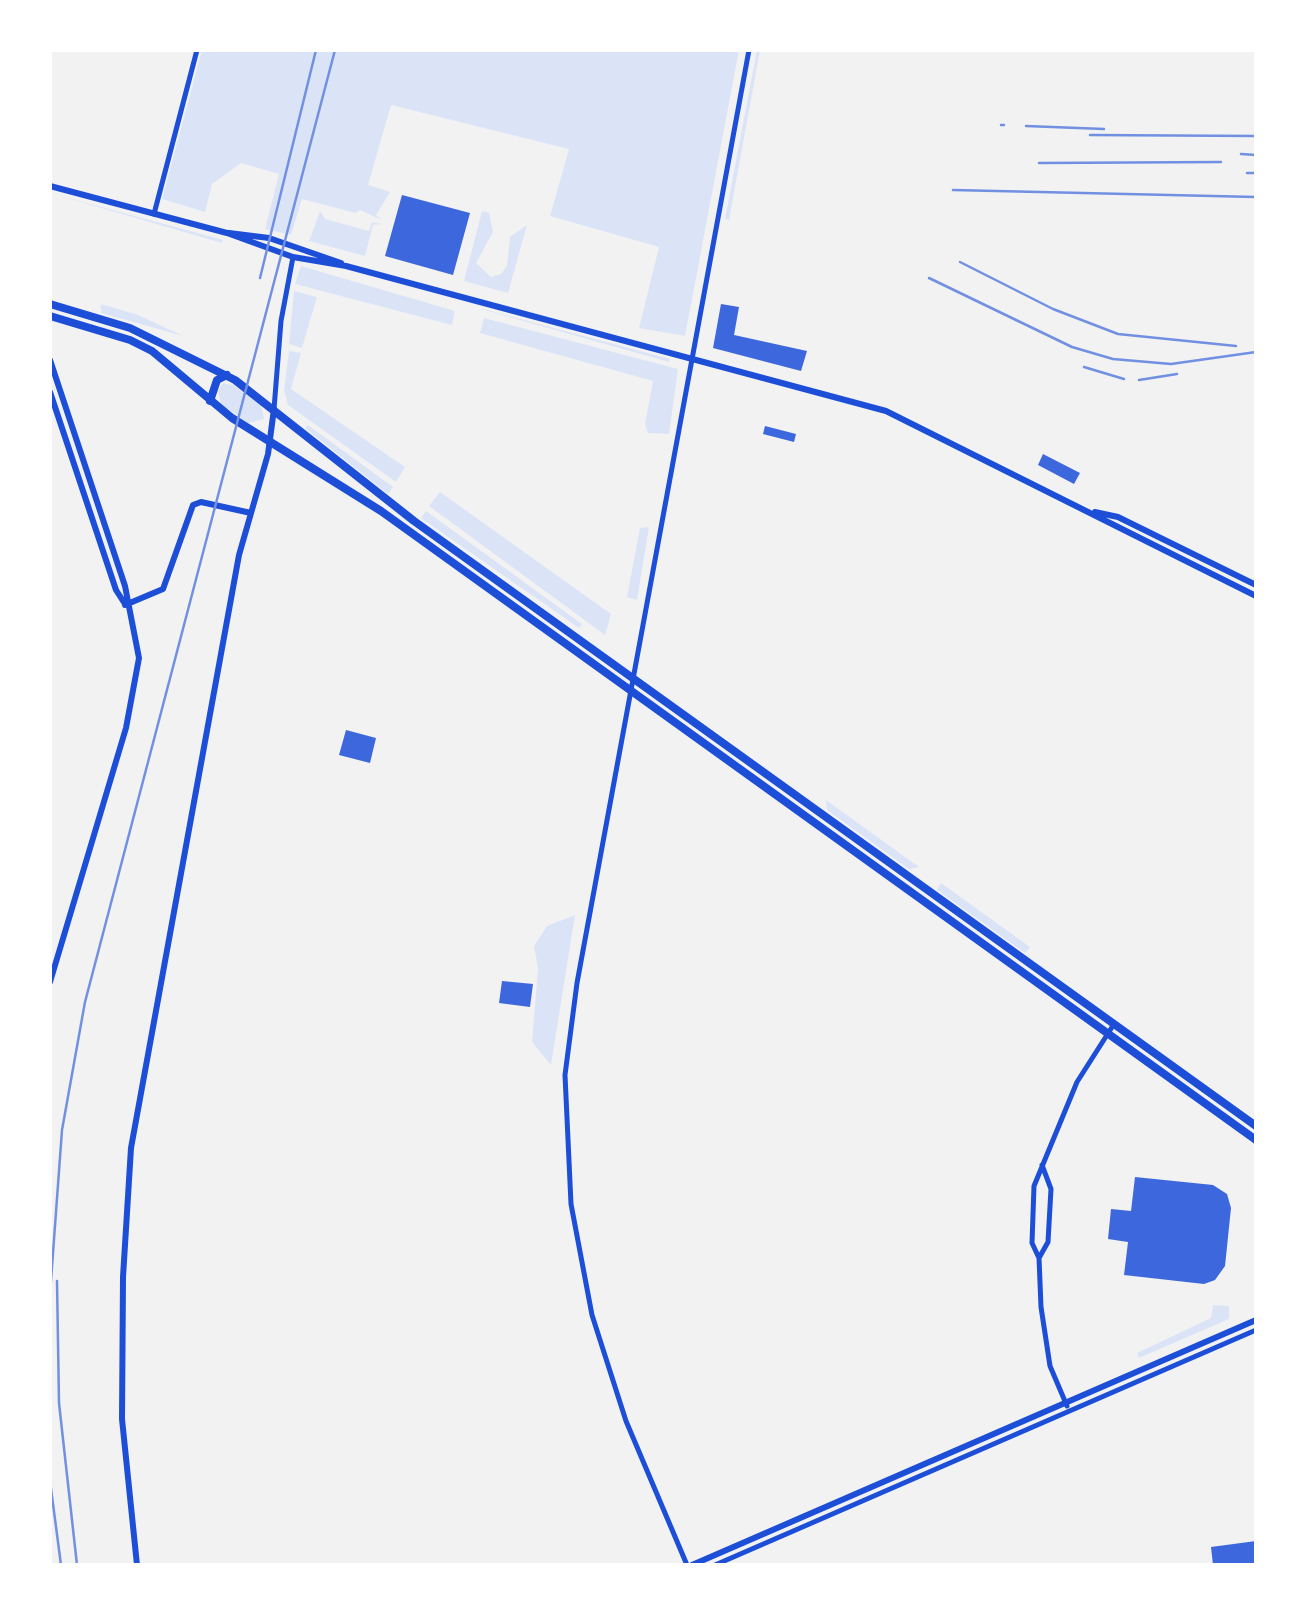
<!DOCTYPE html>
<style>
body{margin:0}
#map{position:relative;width:1306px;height:1615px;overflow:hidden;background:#f2f2f2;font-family:Barlow,sans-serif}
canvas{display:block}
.frame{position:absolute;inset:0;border:52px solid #fff;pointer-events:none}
</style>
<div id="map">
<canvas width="1306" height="1615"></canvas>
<div class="frame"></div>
</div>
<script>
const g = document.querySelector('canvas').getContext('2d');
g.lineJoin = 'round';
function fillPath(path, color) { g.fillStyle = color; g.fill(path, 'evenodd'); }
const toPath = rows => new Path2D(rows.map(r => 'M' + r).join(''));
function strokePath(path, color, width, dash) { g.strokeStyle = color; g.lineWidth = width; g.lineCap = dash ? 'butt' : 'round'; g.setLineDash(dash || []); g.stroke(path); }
const green = toPath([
 [202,50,739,50,685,336,639,328,659,247,550,216,569,149,391,105,368,185,390,192,376,215,382,220,360,210,356,213,302,199,291,235,265,229,279,174,241,163,212,184,205,212,162,199],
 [757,50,760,50,729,220,725,219],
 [50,193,223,240,222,243],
 [320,211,325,219,369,231,372,222,381,224,373,225,365,256,309,241],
 [482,211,489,213,493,232,476,263,491,277,501,274,507,266,510,237,527,225,508,293,464,281],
 [301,266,455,311,452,325,295,284],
 [294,291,317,297,302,348,289,344],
 [101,304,138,315,183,336,101,313],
 [481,309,483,309,670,359,669,362],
 [484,318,678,369,669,434,648,433,645,424,653,381,480,333],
 [289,351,301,353,291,389,405,467,396,482,288,405,284,390],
 [223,383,233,385,261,405,264,419,248,423,221,404,218,391],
 [308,425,393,487,388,494,305,428],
 [440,492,611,614,605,635,429,506],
 [426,511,582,624,579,628,421,518],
 [649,527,637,600,627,597,640,528],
 [826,800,919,867,909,869,827,810],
 [941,883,1030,947,1028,950,1025,953,937,890],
 [575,915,551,1065,532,1042,538,968,534,946,547,926],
 [1213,1305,1229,1306,1229,1319,1139,1358,1137,1353,1211,1318]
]);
const building = toPath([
 [402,195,470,213,453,275,385,256],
 [721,304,739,307,734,335,807,351,801,371,713,348],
 [765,426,796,434,794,442,763,434],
 [1043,454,1080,473,1074,484,1038,465],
 [346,730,376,738,370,763,339,755],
 [502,981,533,984,530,1007,499,1003],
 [1135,1177,1213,1185,1227,1194,1231,1208,1225,1266,1215,1280,1204,1284,1124,1275,1128,1242,1108,1239,1111,1209,1131,1211],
 [1256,1541,1256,1565,1213,1565,1211,1547]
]);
const minor = toPath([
 [154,214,197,50],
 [274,409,281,321,293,257],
 [1039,1258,1048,1242,1051,1189,1042,1165],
 [1067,1406,1050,1366,1041,1307,1039,1258,1032,1243,1034,1186,1077,1082,1114,1024],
 [687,1565,626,1421,592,1315,571,1204,565,1075,577,983,749,50],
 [715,1565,1256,1330]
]);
const tertiary = toPath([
 [50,186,227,233,293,257,346,266,886,411,1256,596],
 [229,233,269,238,341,263],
 [50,360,125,586,139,658,126,728,50,982],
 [50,392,116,590,125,604],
 [1095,512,1118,517,1256,585],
 [125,605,163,589,193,505,201,502,251,513],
 [137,1565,122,1419,123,1277,131,1148,239,555,268,454,274,409],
 [692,1565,1256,1320]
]);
const secondary = toPath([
 [50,304,130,328,235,380,414,521,1256,1126],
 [50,316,130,340,152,351,232,418,381,511,1256,1140],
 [210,401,217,380,227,375]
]);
const rail = toPath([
 [1001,125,1004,125],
 [1026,126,1104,129],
 [1090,135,1256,136],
 [1241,154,1256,155],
 [1039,163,1221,162],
 [1247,173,1256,173],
 [953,190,1256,197],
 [960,262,1053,309,1118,334,1236,346],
 [260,278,316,50],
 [929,278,1072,347,1113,359,1171,364,1256,352],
 [1084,367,1124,379],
 [1139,380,1177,374],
 [57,1281,59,1403,77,1565],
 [50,1294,62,1130,85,1002,335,50],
 [50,1481,61,1565]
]);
fillPath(green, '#dbe4f7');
fillPath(building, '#3d67dc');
strokePath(minor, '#1d4ed8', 5);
strokePath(tertiary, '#1d4ed8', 6);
strokePath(secondary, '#1d4ed8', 8);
strokePath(rail, '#7290e2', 2.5);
</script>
